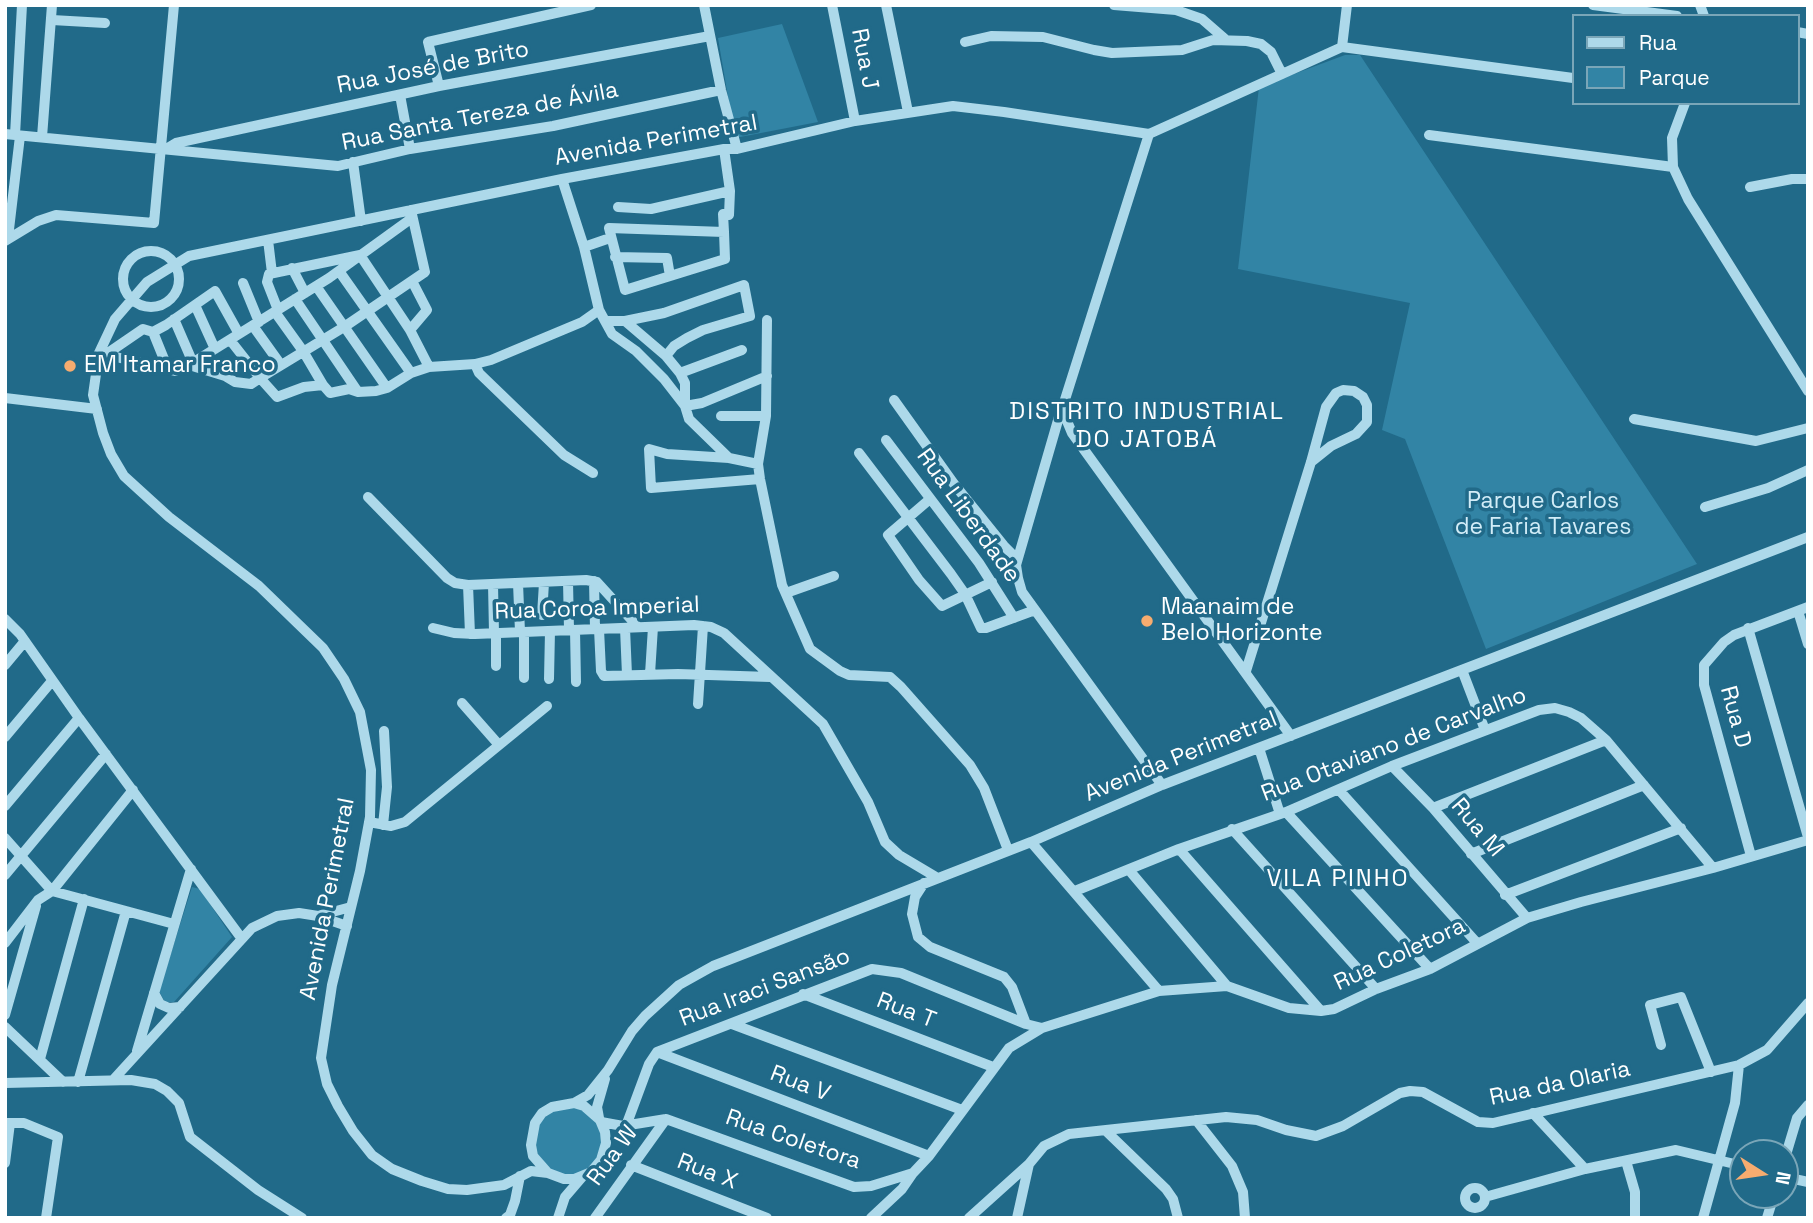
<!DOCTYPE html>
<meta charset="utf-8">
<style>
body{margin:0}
#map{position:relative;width:1813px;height:1223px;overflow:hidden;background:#216a89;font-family:"Space Grotesk",sans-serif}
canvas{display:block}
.frame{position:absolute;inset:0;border:7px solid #fff;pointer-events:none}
.legend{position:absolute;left:1572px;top:14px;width:228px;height:91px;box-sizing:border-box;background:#216a89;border:2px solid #7aa6b8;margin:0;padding:9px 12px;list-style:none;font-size:21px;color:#fff}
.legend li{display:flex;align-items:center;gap:14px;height:35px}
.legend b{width:35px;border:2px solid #7aa6b8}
.north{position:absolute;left:1729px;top:1139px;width:70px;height:70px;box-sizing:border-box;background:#216a89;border:2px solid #7aa6b8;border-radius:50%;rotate:102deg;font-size:19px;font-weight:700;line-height:28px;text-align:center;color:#fff}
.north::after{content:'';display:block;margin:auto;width:24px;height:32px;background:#f7ac6f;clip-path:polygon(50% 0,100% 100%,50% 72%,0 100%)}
</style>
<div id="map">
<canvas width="1813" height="1223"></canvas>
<div class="frame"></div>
<ul class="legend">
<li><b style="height:9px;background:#add9ea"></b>Rua</li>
<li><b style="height:19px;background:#3284a5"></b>Parque</li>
</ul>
<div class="north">N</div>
</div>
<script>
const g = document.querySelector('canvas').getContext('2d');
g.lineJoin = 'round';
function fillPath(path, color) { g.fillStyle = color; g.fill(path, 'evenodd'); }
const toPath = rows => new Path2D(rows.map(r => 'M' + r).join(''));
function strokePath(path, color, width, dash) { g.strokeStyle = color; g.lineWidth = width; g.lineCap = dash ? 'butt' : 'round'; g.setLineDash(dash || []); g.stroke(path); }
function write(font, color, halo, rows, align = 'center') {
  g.font = font + ' "Space Grotesk",sans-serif'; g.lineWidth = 7; g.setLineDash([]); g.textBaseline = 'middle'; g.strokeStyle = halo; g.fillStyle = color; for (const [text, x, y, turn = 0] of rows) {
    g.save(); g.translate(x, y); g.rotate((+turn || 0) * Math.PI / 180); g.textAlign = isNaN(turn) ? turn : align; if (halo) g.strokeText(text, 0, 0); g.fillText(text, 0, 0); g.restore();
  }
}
const green = toPath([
 [782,24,818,122,735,138,718,38],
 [1345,55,1360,55,1697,564,1486,649,1405,439,1382,430,1410,303,1238,269,1259,87],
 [192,887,200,889,232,937,174,1002,165,1002,159,991],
 '534 1141a34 34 0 1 1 68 0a34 34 0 1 1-68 0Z'
]);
const minor = toPath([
 [704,5,721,90,737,149],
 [832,5,855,121],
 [886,5,908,112],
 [1114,5,1176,10,1202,19,1225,39],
 [1593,5,1677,16],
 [1700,5,1704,16],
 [52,20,105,23],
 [1797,32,1808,34],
 [965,42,991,36,1043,37,1094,50,1112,53,1182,50,1213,40,1247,41,1261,44,1271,52,1282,74],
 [1342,47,1347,5],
 [439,86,428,42,591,5],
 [400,95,410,149],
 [1685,103,1672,138,1673,167,1688,199,1808,391],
 [5,134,338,166,410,149,553,126,721,90],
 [1149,134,1062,409,1072,433,1291,736],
 [1149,134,1342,47,1573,78],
 [15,135,22,5],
 [1429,135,1673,167],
 [42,137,52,5],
 [166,149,176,143,439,86,710,36],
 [353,162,361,221],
 [562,179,584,247,599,310,605,321,612,334,636,351,664,379,685,406,702,403,767,376],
 [1750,187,1792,179,1808,179],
 [618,207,651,209,730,191,724,149],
 [724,232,609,228,625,290,725,259,724,232,723,214,729,215,730,191],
 [8,238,20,136],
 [268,240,272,273],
 [5,241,38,221,56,215,154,223,174,5],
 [584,247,610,238],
 '123 279a28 28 0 1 1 56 0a28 28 0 1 1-56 0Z',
 [615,257,667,258,670,276],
 [292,268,305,293],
 [339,271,411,373],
 [243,283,259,322],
 [316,286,387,388],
 [295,299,358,392],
 [195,305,215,349],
 [278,310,267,282,269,274,360,255,410,330,429,367],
 [275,312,303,351,323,385],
 [174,319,193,363],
 [767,320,766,416,758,464,760,479,782,585,810,649,840,671,849,675,890,677,901,687,970,765,984,788,1008,850],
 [605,321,625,321,664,313,744,285,750,316,703,330,687,338,674,346,666,356],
 [625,321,666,356,680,373,685,383,685,406,689,419,729,458,758,464],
 [253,326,281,365],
 [410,330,427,310,412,281],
 [153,332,168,369],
 [230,340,260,378,344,327,425,272,411,210],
 [99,353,175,371,189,365,225,376,235,382,251,384,260,378,277,397,304,387,323,385,330,393,349,389,358,392,376,391,387,388,411,373,429,367,475,364],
 [105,355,143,329,153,332,166,325,215,291,239,334],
 [189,365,329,278,412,218],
 [680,373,742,350],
 [5,398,97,409],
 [894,400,954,484,1004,546,1017,559],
 [1061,410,1016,565,1018,578,1022,592,1162,785],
 [721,416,766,416],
 [1634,419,1756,441,1808,428],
 [886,440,979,563,1014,618],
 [859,453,951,574,965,594,981,628,986,628,1035,610],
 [729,458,667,454,649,449,651,488,760,479],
 [593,473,564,455,479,373,475,364,491,360,582,322,599,310],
 [368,497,447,578,455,583,468,585,586,580,597,582,638,627],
 [930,499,888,535,919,580,942,606,992,582],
 [1705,507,1768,488,1808,470],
 [568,581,569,630],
 [594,581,595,629],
 [518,583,520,632],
 [493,584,494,633],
 [468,585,470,634],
 [786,593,834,576],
 [1798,611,1808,644],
 [542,615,544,583],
 [5,619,20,634,79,718,242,939],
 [433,628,454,633,475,634,694,625,711,627,724,633,823,724,868,802,885,842,899,855,936,877],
 [625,628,627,675],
 [1748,628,1808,837],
 [599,629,601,671,604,676,678,674,770,677],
 [575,630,576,682],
 [496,633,496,666],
 [5,665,25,641],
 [1462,670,1485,730],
 [1246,671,1311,462,1326,407,1336,393,1343,390,1354,391,1363,397,1367,405,1367,422,1356,434,1331,446,1311,462],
 [650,674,653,627],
 [524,678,524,632],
 [549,679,550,631],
 [462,703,499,745],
 [698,704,703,626],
 [5,737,52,681],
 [1259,748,1280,814],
 [1392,766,1433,808,1527,918],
 [1339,790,1477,943],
 [5,806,79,718],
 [1433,808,1606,740],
 [1286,812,1430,969],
 [369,822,391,826,405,822,547,706],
 [383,825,387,787,384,731],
 [1232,829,1376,989],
 [5,838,52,891,174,924],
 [1031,842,1159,991],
 [1179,849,1321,1011],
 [1471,854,1644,785],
 [1751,856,1704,685,1704,665,1724,642,1734,635,1808,607],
 [1129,870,1227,986],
 [5,875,106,754],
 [924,883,915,897,912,914,918,937,930,947,1004,977,1012,987,1026,1024],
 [1075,891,1179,849,1286,812,1392,766,1539,710,1555,708,1569,712,1581,718,1606,740,1713,868],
 [1505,895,1681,828],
 [321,915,351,907],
 [5,943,38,900,52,891,133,790],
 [154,993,160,1004,169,1008,180,1007],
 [803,994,993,1067],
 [5,1015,36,906],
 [732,1024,962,1110],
 [5,1027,63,1082],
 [1661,1045,1650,1005,1681,997,1711,1072],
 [137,1051,191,869],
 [657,1052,929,1156],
 [40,1059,84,899],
 [113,1080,252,928,277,916,299,913,318,916,347,926],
 [78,1082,126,911],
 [5,1083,131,1080,155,1084,167,1091,179,1103,190,1137,258,1190,302,1218],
 [574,1103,584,1106,600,1120,605,1132,606,1143,601,1160,591,1172,574,1179,564,1179,548,1173,533,1156,531,1145,535,1123,542,1113,552,1107,574,1103,588,1095,608,1070,632,1031,645,1016,679,985,713,966,1031,842,1162,785,1808,537],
 [1533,1113,1585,1169],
 [599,1118,597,1107,605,1079],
 [1196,1120,1232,1166,1243,1192,1245,1218],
 [601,1122,623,1126,666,1119,854,1187,871,1186,913,1173,929,1156,1009,1048,1042,1028,1159,991,1227,986,1289,1008,1321,1011,1334,1009,1376,989,1430,969,1527,918,1581,902,1713,868,1808,840],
 [5,1123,24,1123,58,1137,46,1218],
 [626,1126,649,1064,657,1052,872,969,901,973,1026,1024,1042,1028],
 [1106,1131,1166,1189,1173,1199,1178,1218],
 [1785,1158,1797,1118,1808,1105],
 [1626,1161,1635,1192,1635,1218],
 [5,1163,10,1123],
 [631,1165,767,1218],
 [548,1173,531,1171,504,1185,467,1190,448,1189,422,1181,392,1169,372,1155,353,1131,338,1106,327,1084,321,1058,332,985,360,871,370,817,371,770,360,712,344,679,323,648,259,586,169,517,124,476,111,454,103,433,93,395,99,353,115,319,147,282,189,256,562,179,724,149,737,149,855,121,953,106,1004,112,1149,134],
 [1785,1177,1808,1182],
 '1465 1198a10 10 0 1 1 20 0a10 10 0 1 1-20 0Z',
 [1485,1197,1585,1169,1676,1150,1743,1166],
 [506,1218,510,1215,515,1201,520,1176],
 [558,1218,565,1197,583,1176],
 [595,1218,666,1119],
 [871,1218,902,1189,913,1173],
 [969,1218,1029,1164,1044,1146,1069,1134,1226,1117,1257,1120,1286,1130,1316,1136,1343,1126,1400,1093,1410,1091,1423,1092,1478,1122,1493,1123,1739,1065,1767,1050,1808,1003],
 [1017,1218,1029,1164],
 [1703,1218,1735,1103,1739,1065],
 [1767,1218,1774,1195]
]);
const markers = [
 [70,366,7,"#f7ac6f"],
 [1147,621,7,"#f7ac6f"]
];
const streetNames = [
 ["Rua J",864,59,79],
 ["Rua José de Brito",433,68,-11],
 ["Rua Santa Tereza de Ávila",480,117,-11],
 ["Avenida Perimetral",656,141,-10],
 ["Rua Liberdade",968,516,54],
 ["Rua Coroa Imperial",597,609,-2],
 ["Rua D",1735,717,75],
 ["Rua Otaviano de Carvalho",1394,745,-21],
 ["Avenida Perimetral",1181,757,-22],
 ["Rua M",1477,828,50],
 ["Avenida Perimetral",328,899,-79],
 ["Rua Coletora",1400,955,-25],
 ["Rua Iraci Sansão",765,988,-21],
 ["Rua T",906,1011,21],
 ["Rua V",800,1084,21],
 ["Rua da Olaria",1560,1084,-12],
 ["Rua Coletora",793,1140,19],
 ["Rua W",613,1156,-54],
 ["Rua X",707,1172,21]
];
const poiNames = [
 ["EM Itamar Franco",84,366],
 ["Maanaim de",1161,608],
 ["Belo Horizonte",1161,634]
];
const parkNames = [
 ["Parque Carlos",1543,502],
 ["de Faria Tavares",1543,528]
];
const neighbourhoodNames = [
 ["DISTRITO INDUSTRIAL",1147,412],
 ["DO JATOBÁ",1147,440],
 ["VILA PINHO",1338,879]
];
fillPath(green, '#3284a5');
strokePath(minor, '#add9ea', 10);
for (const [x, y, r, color] of markers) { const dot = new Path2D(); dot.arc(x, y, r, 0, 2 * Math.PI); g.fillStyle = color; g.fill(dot); strokePath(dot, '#216a89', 2.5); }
write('23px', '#fff', '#216a89', streetNames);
write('23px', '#fff', '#216a89', poiNames, 'left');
write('23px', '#d2edf8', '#216a89', parkNames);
g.letterSpacing = '2px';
write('24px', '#fff', '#216a89', neighbourhoodNames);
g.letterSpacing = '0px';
</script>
